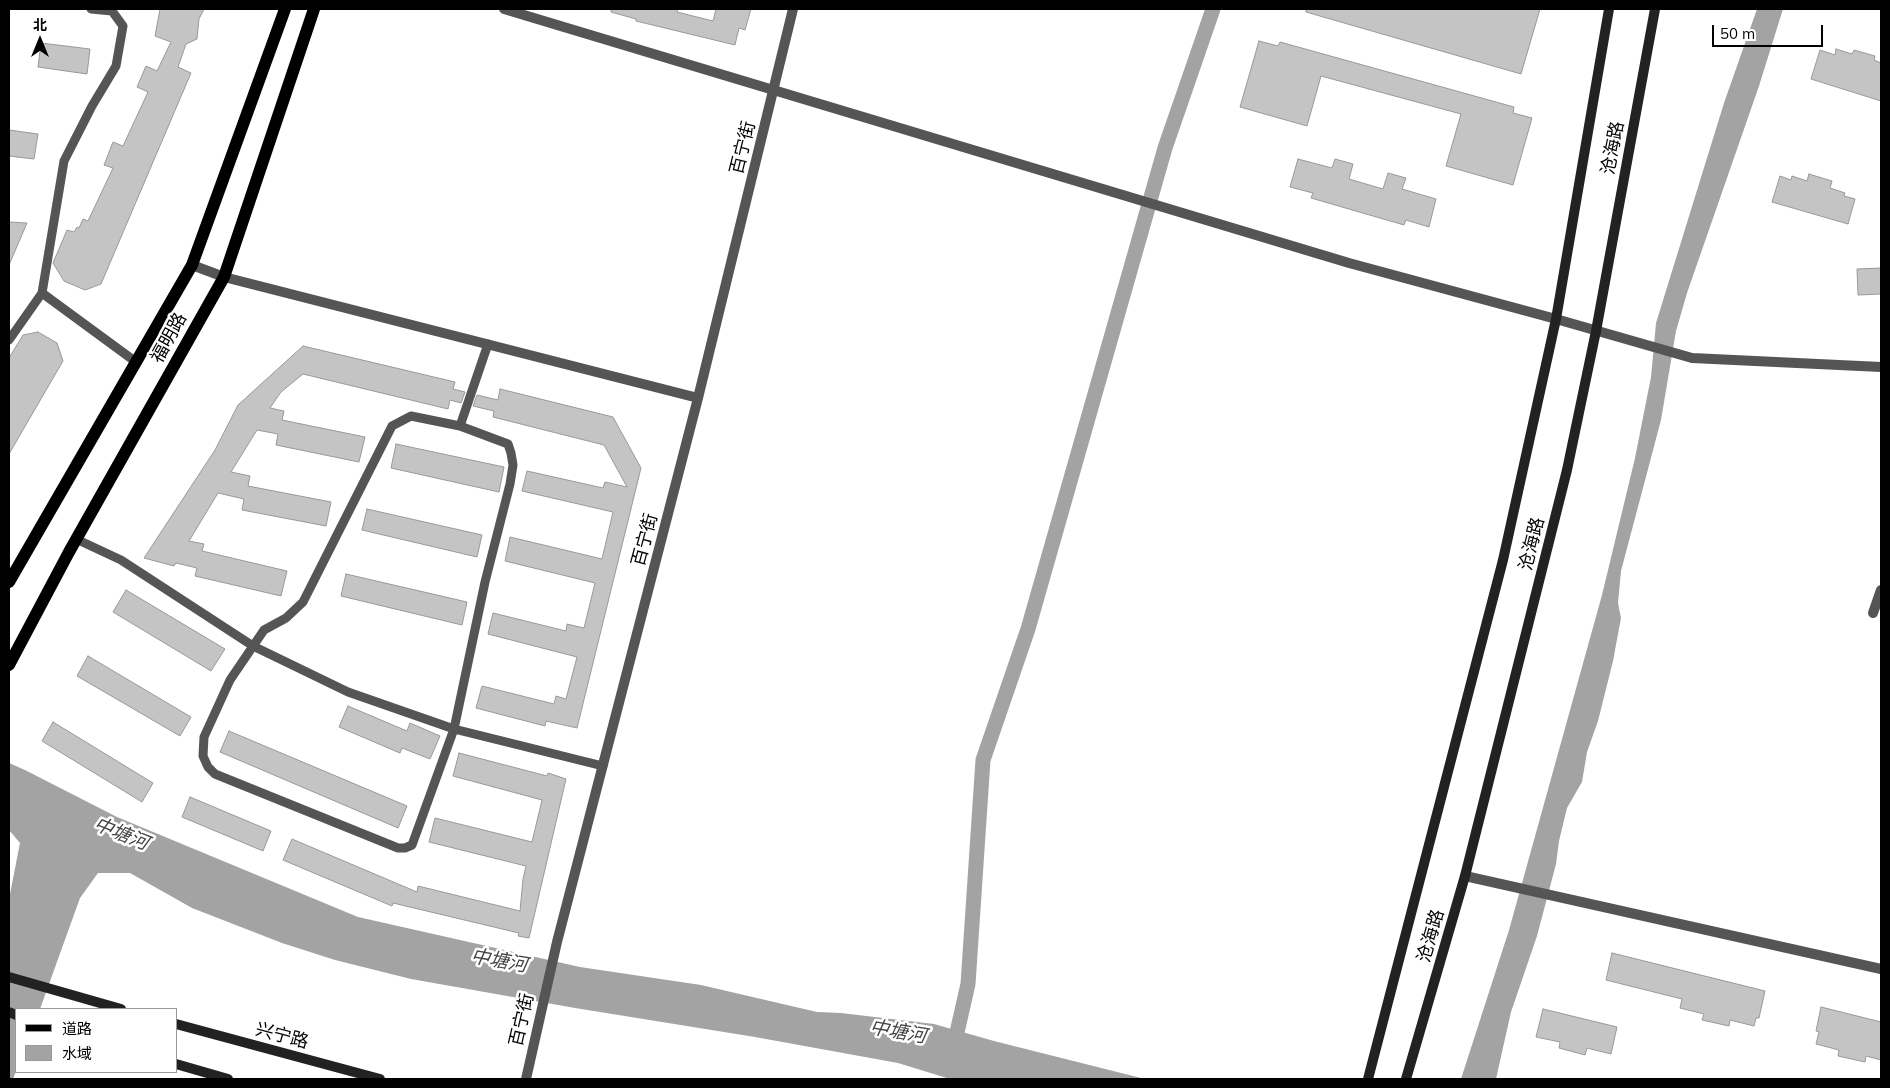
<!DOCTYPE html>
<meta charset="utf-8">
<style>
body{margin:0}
#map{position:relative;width:1890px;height:1088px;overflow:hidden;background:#fff;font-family:Mulish,"Noto Sans SC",sans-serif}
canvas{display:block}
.frame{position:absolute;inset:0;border:10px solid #000;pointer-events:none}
.legend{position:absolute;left:15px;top:1008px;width:162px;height:65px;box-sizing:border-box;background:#fff;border:1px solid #999;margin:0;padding:6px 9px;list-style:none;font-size:15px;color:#000}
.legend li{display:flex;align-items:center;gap:10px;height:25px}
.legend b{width:25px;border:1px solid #999}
.north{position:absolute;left:15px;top:15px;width:50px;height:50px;-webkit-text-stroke:4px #fff;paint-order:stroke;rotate:0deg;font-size:14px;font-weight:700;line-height:20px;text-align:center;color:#000}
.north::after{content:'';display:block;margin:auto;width:18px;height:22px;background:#000;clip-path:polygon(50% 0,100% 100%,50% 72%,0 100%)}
.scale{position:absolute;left:1712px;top:25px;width:111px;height:22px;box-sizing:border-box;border:2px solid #000;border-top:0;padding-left:6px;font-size:15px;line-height:18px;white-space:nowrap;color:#000;-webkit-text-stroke:4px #fff;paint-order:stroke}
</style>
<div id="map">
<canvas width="1890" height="1088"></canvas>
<div class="frame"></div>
<ul class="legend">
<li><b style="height:6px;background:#000"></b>道路</li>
<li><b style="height:14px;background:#a3a3a3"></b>水域</li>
</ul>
<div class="north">北</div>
<div class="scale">50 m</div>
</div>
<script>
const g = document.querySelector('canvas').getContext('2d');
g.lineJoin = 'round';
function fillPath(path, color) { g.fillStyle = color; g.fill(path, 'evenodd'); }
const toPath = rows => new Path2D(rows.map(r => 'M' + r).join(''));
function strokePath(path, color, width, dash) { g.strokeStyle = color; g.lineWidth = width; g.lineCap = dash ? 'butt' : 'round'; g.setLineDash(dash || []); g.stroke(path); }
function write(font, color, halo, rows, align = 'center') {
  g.font = font + ' Mulish,"Noto Sans SC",sans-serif'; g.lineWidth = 5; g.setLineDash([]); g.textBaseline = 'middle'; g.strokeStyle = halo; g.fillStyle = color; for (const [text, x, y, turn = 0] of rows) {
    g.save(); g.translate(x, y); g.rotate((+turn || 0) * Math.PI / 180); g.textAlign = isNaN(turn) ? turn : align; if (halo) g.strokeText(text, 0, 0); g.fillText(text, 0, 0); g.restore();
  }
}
const water = toPath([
 [1757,9,1783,9,1759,86,1687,293,1676,331,1661,420,1621,571,1618,603,1621,618,1613,661,1598,721,1587,752,1582,782,1567,808,1559,841,1556,864,1537,936,1511,1012,1496,1079,1461,1079,1509,930,1602,595,1635,458,1651,377,1656,323,1724,103],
 [9,763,25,770,117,817,358,917,580,967,701,985,817,1012,841,1013,934,1024,994,1041,1145,1079,950,1079,898,1063,755,1037,575,1008,411,979,335,960,282,943,192,908,130,873,98,873,80,898,40,1009,16,1009,16,1071,13,1079,9,1079,9,899,20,843,9,830]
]);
const canal = toPath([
 [953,1050,968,984,983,760,1028,629,1165,148,1213,9]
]);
const building = toPath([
 [160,9,204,9,199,19,197,39,186,44,178,67,191,73,101,284,85,290,64,281,53,263,67,230,74,232,77,227,79,228,83,219,88,221,113,168,104,165,113,142,123,146,148,92,137,87,146,66,157,71,171,42,155,36,160,9],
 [611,9,678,9,677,12,713,21,716,9,751,9,745,30,739,28,735,45,636,21,636,19,611,12,611,9],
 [1306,9,1540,9,1521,74,1306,12,1306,9],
 [1259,41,1278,46,1280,42,1514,107,1513,113,1532,118,1513,185,1446,166,1461,114,1321,76,1307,126,1240,107,1259,41],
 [41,43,90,49,87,74,38,67,41,43],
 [1836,49,1852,54,1854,50,1875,56,1874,60,1881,63,1881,101,1811,79,1820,50,1835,55,1836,49],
 [9,130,38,134,34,159,9,156,9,130],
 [1298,159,1332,168,1335,159,1353,164,1349,179,1383,189,1388,173,1406,178,1402,189,1436,199,1429,227,1406,220,1404,225,1311,198,1313,193,1290,187,1298,159],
 [1809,174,1832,181,1830,188,1845,193,1844,196,1855,199,1848,224,1772,202,1780,176,1791,180,1792,176,1807,181,1809,174],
 [9,222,27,223,9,265,9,222],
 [1881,268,1881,294,1858,295,1857,269,1881,268],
 [38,332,57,343,63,361,9,454,9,358,23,335,38,332],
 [303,346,455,382,453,389,465,392,461,403,450,400,448,409,303,374,281,392,270,408,284,411,282,420,365,437,359,462,276,445,278,434,257,430,231,472,250,476,248,486,331,502,326,526,242,510,244,499,218,493,189,541,204,544,202,551,287,571,281,596,195,576,197,568,176,563,174,566,144,558,215,450,238,405,303,346],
 [500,389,613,417,641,468,577,728,546,721,545,726,476,708,482,686,554,704,556,696,566,699,577,657,488,634,493,613,566,631,567,624,584,628,595,583,505,561,510,537,602,559,613,512,522,491,527,471,603,488,605,482,627,487,604,445,493,417,494,411,473,406,477,395,498,400,500,389],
 [396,444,504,467,499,492,391,468,396,444],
 [367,509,482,535,477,557,362,530,367,509],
 [346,574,467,602,462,625,341,596,346,574],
 [126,590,225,649,211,671,113,612,126,590],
 [88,656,191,717,180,736,77,676,88,656],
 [348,706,407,731,410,723,440,736,430,759,402,748,400,753,339,727,348,706],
 [53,722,153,783,142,802,42,741,53,722],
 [229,731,407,806,398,828,220,752,229,731],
 [459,753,547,776,548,773,566,779,529,938,518,936,519,933,393,903,392,906,283,860,292,839,417,892,418,886,520,911,523,879,526,866,429,842,435,818,532,842,542,800,453,776,459,753],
 [190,797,271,831,263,851,182,817,190,797],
 [1612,953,1765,991,1759,1018,1756,1018,1754,1026,1730,1020,1729,1026,1702,1020,1704,1014,1680,1008,1682,999,1606,980,1612,953],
 [1821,1007,1881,1022,1881,1060,1866,1056,1865,1062,1838,1056,1839,1050,1816,1044,1819,1032,1816,1031,1821,1007],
 [1543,1009,1617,1027,1611,1054,1587,1048,1585,1055,1559,1048,1560,1042,1536,1037,1543,1009]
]);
const service = toPath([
 [42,293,136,362],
 [9,340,42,293,64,161,92,106,116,66,123,26,112,11,91,9],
 [411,416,460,426,508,444,511,453,513,465,510,484,485,582,454,729,412,845,405,848,398,848,215,774,208,767,203,756,204,737,230,680,264,630,286,618,303,602,392,426,411,416],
 [460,426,488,344],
 [76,539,121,560,253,646,348,692,454,729,603,766]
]);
const minor = toPath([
 [504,9,1349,263,1556,319,1692,358,1881,367],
 [1873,613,1881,590]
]);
const tertiary = toPath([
 [192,265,224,277,698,398],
 [1465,876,1881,969],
 [526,1079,557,942,698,398,793,9]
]);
const secondary = toPath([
 [9,977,121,1009],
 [9,1012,16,1015],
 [176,1024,380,1079],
 [176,1064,228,1079],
 [1368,1079,1503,560,1556,319,1609,9],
 [1406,1079,1465,876,1567,470,1596,331,1655,9]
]);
const primary = toPath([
 [9,582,192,265,285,9],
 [9,665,69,552,224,277,314,9]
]);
const streetNames = [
 ["百宁街",743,148,-76],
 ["沧海路",1613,148,-79],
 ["福明路",169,338,-61],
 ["百宁街",645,540,-75],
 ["沧海路",1532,544,-76],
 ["沧海路",1431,936,-74],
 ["百宁街",522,1020,-77],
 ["兴宁路",282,1036,15]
];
const waterNames = [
 ["中塘河",121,834,22],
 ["中塘河",499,961,10],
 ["中塘河",898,1032,10]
];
fillPath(water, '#a3a3a3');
strokePath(canal, '#a3a3a3', 15);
fillPath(building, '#c4c4c4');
strokePath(building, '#999', 1);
strokePath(service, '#555', 9);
strokePath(minor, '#555', 10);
strokePath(tertiary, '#555', 10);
strokePath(secondary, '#222', 10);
strokePath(primary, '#000', 12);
write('18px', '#000', '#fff', streetNames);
write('italic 19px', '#444', '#fff', waterNames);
</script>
